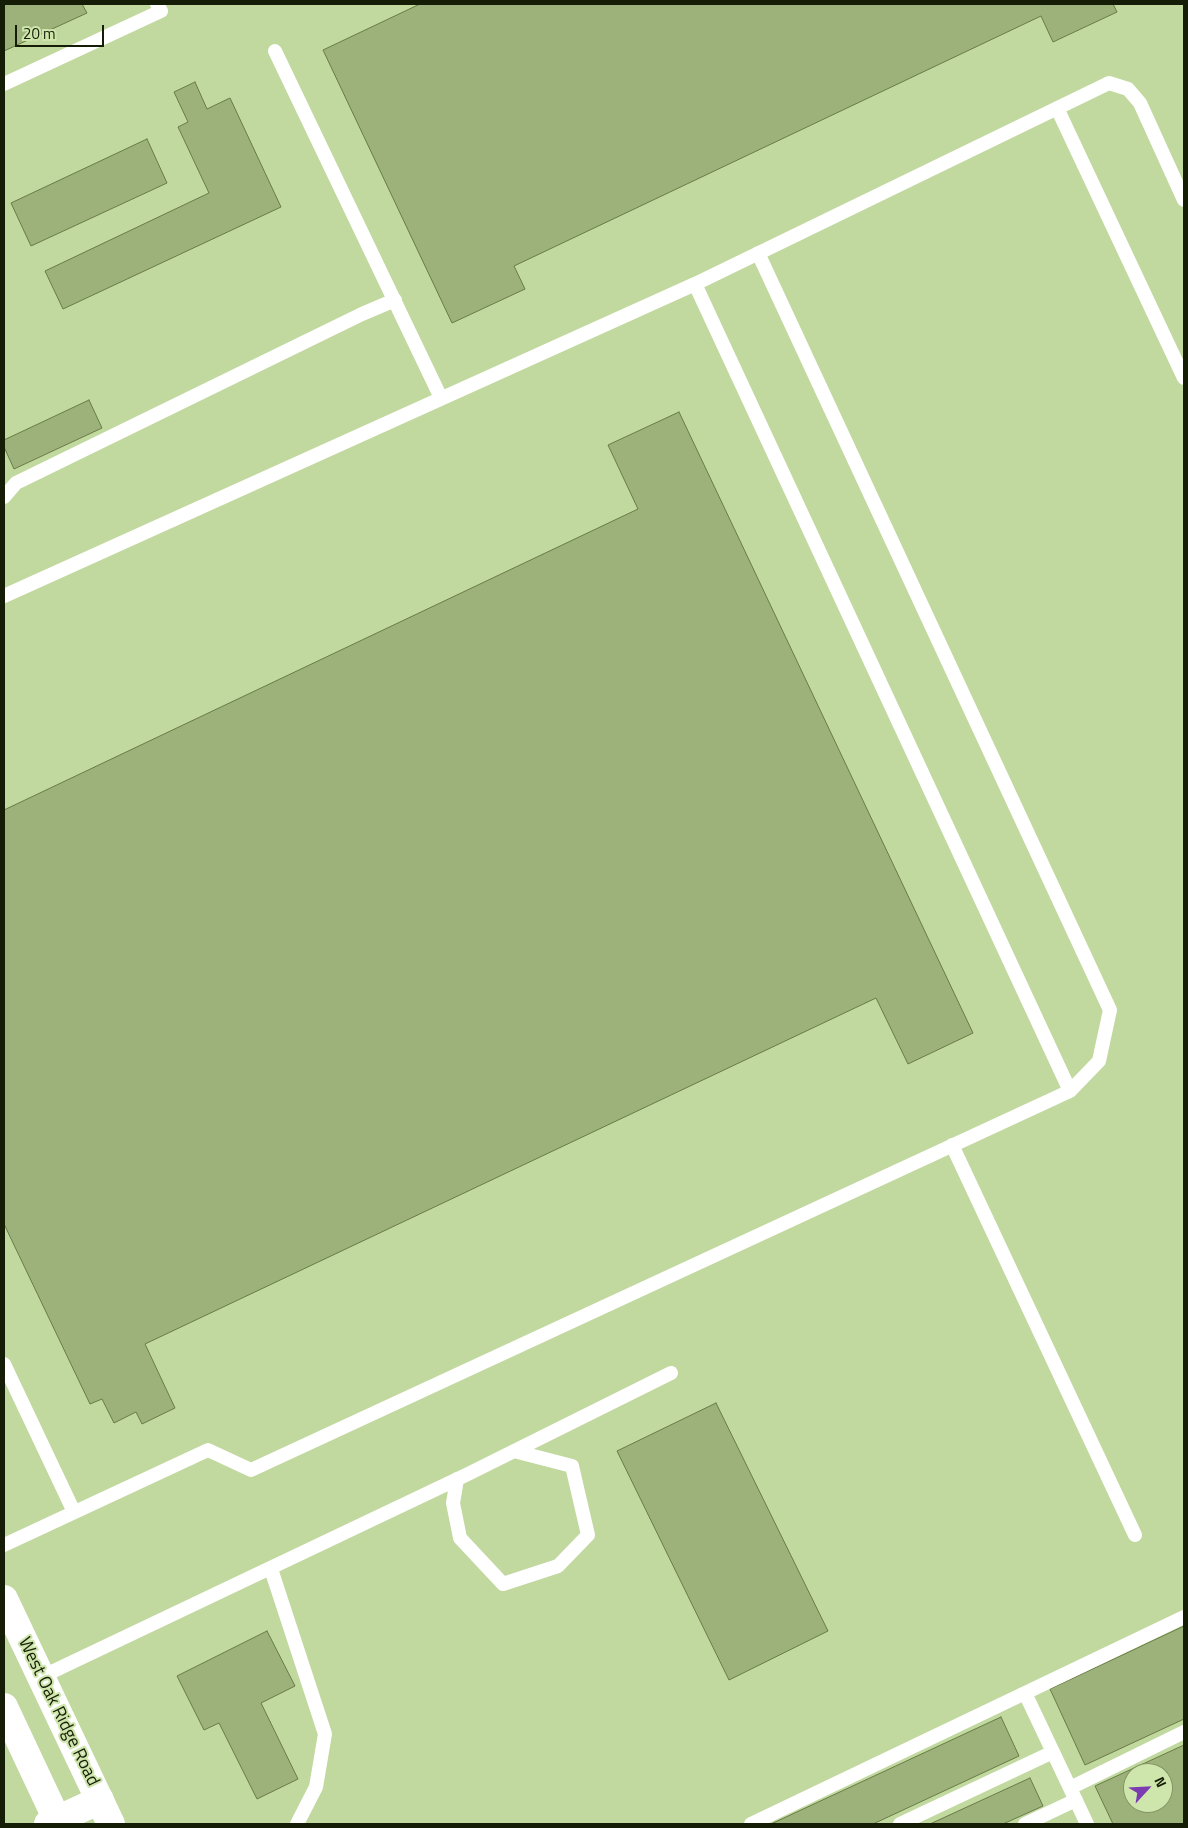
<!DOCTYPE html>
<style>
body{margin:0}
#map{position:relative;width:1188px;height:1828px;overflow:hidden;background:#c1d89e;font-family:"Titillium Web",sans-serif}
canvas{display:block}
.frame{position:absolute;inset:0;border:5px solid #151d07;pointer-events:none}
.north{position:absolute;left:1123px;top:1763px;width:50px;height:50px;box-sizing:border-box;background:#cee5ab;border:1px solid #849569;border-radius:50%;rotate:65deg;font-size:14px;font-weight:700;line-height:20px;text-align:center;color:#151d07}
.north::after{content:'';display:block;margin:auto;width:18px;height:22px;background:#7b3cb1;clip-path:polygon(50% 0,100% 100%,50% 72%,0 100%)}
.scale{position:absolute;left:15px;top:25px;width:89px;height:22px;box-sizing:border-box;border:2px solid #151d07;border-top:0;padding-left:6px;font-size:15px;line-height:18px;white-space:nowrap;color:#151d07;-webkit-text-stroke:4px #cee5ab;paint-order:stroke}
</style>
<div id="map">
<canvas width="1188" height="1828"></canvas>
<div class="frame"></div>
<div class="north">N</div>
<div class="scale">20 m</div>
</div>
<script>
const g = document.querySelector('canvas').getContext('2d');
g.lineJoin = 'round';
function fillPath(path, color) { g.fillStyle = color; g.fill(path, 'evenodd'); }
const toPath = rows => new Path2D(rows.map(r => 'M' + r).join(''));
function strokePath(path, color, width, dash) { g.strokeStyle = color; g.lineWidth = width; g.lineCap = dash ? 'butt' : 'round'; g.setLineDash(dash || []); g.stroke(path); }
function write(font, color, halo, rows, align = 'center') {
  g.font = font + ' "Titillium Web",sans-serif'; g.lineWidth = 4; g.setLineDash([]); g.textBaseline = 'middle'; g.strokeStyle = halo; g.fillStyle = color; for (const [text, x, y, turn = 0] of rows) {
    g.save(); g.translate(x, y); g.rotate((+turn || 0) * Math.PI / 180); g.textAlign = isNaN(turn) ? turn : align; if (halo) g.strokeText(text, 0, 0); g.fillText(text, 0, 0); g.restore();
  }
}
const building = toPath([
 [4,4,82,4,87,13,4,51,4,4],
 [420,4,1113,4,1117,12,1053,42,1041,16,514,266,525,289,452,323,323,50,420,4],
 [195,82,207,109,230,98,281,207,63,309,45,271,209,193,178,127,188,122,174,92,195,82],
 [147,139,167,183,31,246,11,203,147,139],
 [89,400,102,428,14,469,4,447,4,440,89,400],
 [679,412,973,1033,908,1064,876,998,145,1344,175,1408,142,1424,136,1412,114,1423,102,1399,90,1404,4,1224,4,810,638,509,608,445,679,412],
 [716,1403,828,1631,729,1680,617,1451,716,1403],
 [1184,1626,1184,1719,1085,1765,1050,1689,1184,1626],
 [267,1631,295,1686,261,1703,298,1779,257,1799,219,1723,204,1730,177,1676,267,1631],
 [1001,1717,1019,1756,873,1824,771,1824,1001,1717],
 [1184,1745,1184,1824,1113,1824,1095,1786,1184,1745],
 [1133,1773,1163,1773,1163,1803,1133,1803,1133,1773],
 [1030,1778,1043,1806,1003,1824,930,1824,1030,1778]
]);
const lane = toPath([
 [275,51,441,398],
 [4,84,161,11,157,4],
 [1057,108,1184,378],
 [695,284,1070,1091],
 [4,497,16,483,362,314,395,300],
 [4,596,695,284,1109,83,1128,89,1140,103,1184,200],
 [952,1145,1135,1535],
 [4,1364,74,1512],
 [457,1479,453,1503,460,1538,503,1584,558,1566,588,1535,572,1466,514,1451],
 [4,1545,208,1450,251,1470,1070,1091,1099,1061,1110,1010,758,253],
 [271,1569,325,1734,316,1787,297,1824],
 [41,1677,468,1474,671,1373],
 [1025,1693,1087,1824],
 [1070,1788,1184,1732],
 [751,1824,1184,1617],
 [900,1824,1053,1752],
 [1025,1824,1076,1800]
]);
const street = toPath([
 [48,1824,100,1800]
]);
const secondary = toPath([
 [4,1599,111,1824],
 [4,1707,59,1824]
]);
const streetNames = [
 ["West Oak Ridge Road",58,1712,64]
];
fillPath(building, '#9cb27a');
strokePath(building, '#687b46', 1);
strokePath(lane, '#fff', 14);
strokePath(street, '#fff', 28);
strokePath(secondary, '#fff', 28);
write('18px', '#151d07', '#cee5ab', streetNames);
</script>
